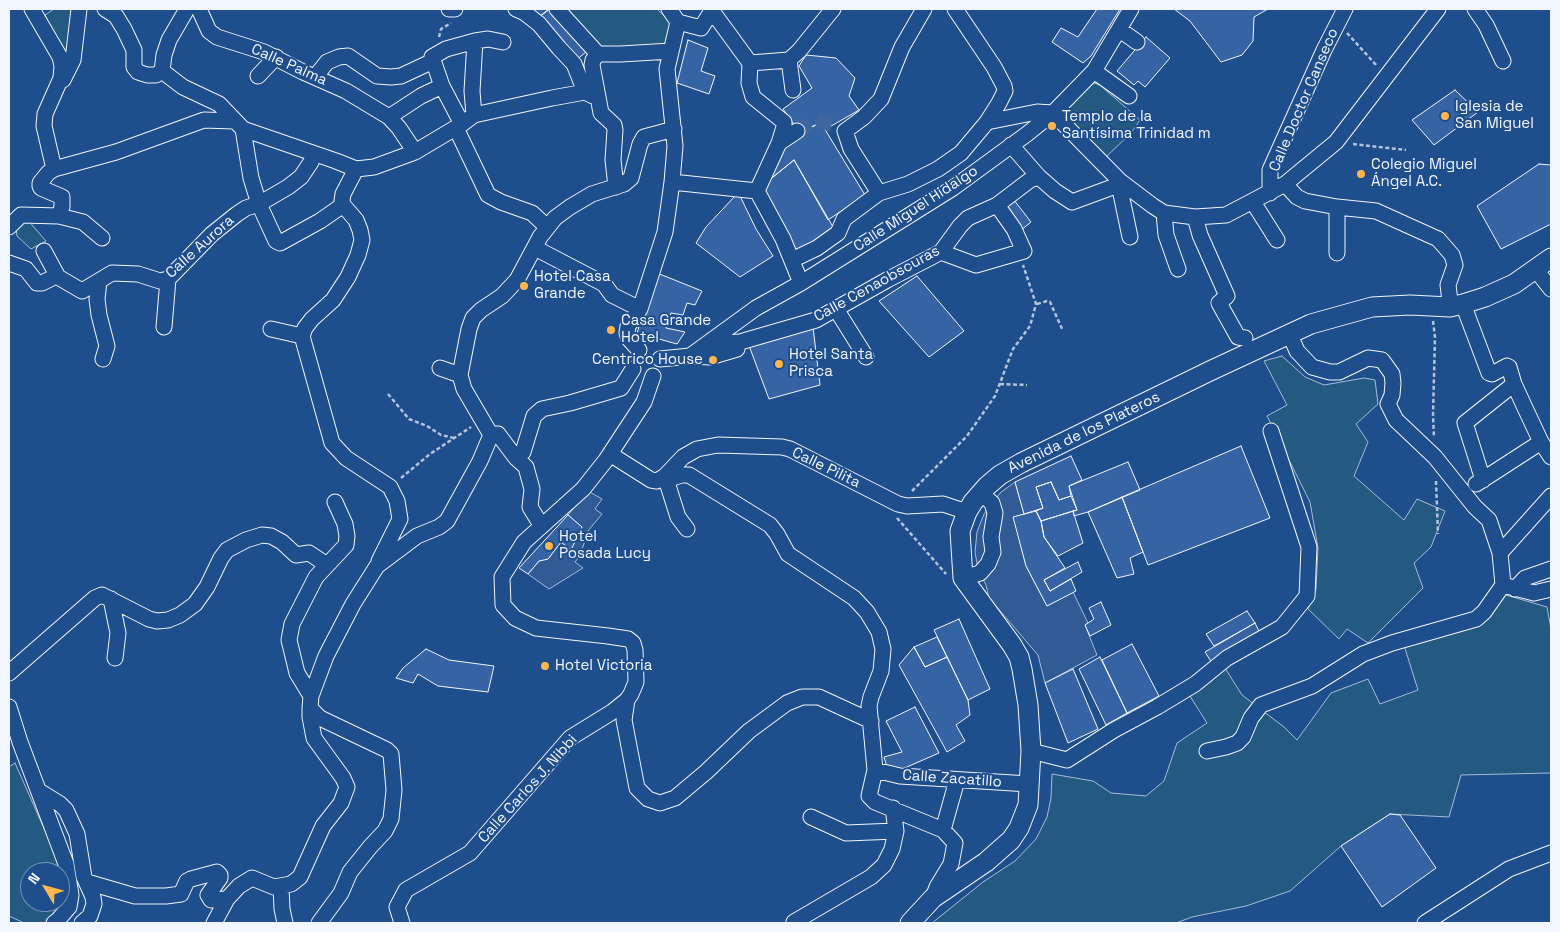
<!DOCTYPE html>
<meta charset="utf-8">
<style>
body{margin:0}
#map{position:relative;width:1560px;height:932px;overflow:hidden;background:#1f4e8c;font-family:"Space Grotesk",sans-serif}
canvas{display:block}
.frame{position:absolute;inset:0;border:10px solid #f2f6ff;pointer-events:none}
.north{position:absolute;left:20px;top:862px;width:50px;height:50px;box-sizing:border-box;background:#1f4e8c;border:1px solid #7391ba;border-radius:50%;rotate:307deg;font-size:14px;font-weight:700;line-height:20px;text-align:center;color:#f2f6ff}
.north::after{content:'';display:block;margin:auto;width:18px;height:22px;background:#ffb74d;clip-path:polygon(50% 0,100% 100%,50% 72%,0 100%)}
</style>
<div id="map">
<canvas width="1560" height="932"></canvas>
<div class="frame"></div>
<div class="north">N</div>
</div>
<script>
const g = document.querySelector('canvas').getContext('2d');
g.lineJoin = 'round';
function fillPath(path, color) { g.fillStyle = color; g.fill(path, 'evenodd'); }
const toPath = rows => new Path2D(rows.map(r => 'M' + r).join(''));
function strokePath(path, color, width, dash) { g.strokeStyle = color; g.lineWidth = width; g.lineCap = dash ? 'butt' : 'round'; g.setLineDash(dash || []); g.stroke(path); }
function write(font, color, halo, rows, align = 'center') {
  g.font = font + ' "Space Grotesk",sans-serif'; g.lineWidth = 4; g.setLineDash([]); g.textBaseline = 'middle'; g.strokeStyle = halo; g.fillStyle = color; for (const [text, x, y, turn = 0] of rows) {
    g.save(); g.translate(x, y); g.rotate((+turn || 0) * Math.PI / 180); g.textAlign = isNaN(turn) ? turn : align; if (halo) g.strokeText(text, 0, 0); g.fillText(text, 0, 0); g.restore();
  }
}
const green = toPath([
 [54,9,75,9,66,57,58,43,45,15,54,9],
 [559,9,657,9,675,26,672,45,600,51,559,9],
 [1094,83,1100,85,1140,120,1131,133,1107,156,1103,158,1055,115,1094,83],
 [26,218,46,241,31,249,17,236,16,228,26,218],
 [1282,356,1305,377,1324,385,1364,378,1375,380,1378,404,1356,424,1368,442,1354,476,1404,520,1417,499,1445,511,1431,547,1414,563,1423,588,1368,643,1347,629,1339,639,1308,609,1316,589,1318,548,1310,502,1267,416,1287,405,1264,361,1282,356],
 [1499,593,1547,607,1551,629,1551,773,1461,775,1449,817,1390,814,1341,846,1290,891,1246,906,1192,917,1176,923,932,923,983,882,1015,861,1036,839,1047,817,1051,798,1052,774,1093,781,1111,793,1146,796,1164,781,1177,743,1207,723,1188,693,1225,668,1242,695,1284,727,1297,740,1331,693,1368,679,1380,704,1418,690,1403,642,1483,621,1499,593],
 [15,763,66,878,66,907,48,923,24,923,9,916,9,767,15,763],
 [30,872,60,872,60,902,30,902,30,872]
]);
const parking = toPath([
 [1015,482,1024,514,1014,517,1026,566,1047,606,1073,592,1088,623,1085,625,1097,655,1045,683,1038,655,989,598,986,585,978,569,975,552,977,532,984,514,1000,493,1015,482],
 [588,491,602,499,595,509,602,514,588,531,580,556,575,562,583,568,549,589,528,574,539,561,548,559,561,542,571,549,582,527,568,515,588,491]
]);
const building = toPath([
 [522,9,549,9,535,20,522,9],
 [550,9,586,52,575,61,535,20,550,9],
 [1097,9,1120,9,1091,56,1083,63,1052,42,1061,28,1078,37,1097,9],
 [1174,9,1268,9,1254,17,1253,41,1242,55,1221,62,1190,21,1174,9],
 [1146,37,1170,58,1145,87,1138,81,1134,85,1117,71,1146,37],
 [688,40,708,48,701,71,715,76,709,94,677,83,688,40],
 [806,55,836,58,855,78,849,96,859,110,826,129,821,123,799,132,783,109,812,88,799,66,806,55],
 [1455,90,1478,112,1434,145,1412,120,1455,90],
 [821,123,865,195,828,220,794,160,762,186,780,148,799,132,821,123],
 [794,160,836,232,799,256,762,186,794,160],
 [1539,164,1551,165,1551,224,1501,249,1477,206,1539,164],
 [735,196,740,196,756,229,773,256,740,277,696,243,706,227,735,196],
 [1014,200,1031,222,1020,231,1002,209,1014,200],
 [657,273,702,291,695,305,687,303,683,315,671,313,666,328,685,332,677,344,637,333,657,273],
 [917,276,964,331,929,357,879,301,917,276],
 [813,327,820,385,769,399,748,343,813,327],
 [1241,446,1270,518,1148,565,1122,497,1241,446],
 [1071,456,1082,480,1069,486,1071,496,1059,500,1051,482,1036,487,1043,508,1024,514,1015,482,1071,456],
 [1128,462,1140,490,1088,512,1074,516,1073,511,1077,510,1069,486,1128,462],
 [1051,482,1059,500,1071,496,1077,510,1041,521,1036,511,1043,508,1036,487,1051,482],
 [1122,497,1143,552,1130,558,1134,574,1117,578,1088,512,1122,497],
 [1036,511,1041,521,1044,537,1065,568,1044,580,1050,591,1071,579,1076,591,1047,606,1026,566,1013,517,1036,511],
 [1073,511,1083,543,1058,556,1044,537,1041,521,1073,511],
 [568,515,582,527,571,550,561,542,548,559,539,561,528,574,519,568,568,515],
 [1078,562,1082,572,1050,591,1044,580,1078,562],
 [1101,602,1111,625,1090,636,1085,625,1094,619,1089,608,1101,602],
 [1247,611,1255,623,1214,646,1206,634,1247,611],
 [959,619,990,689,968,700,934,630,959,619],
 [1255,623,1261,635,1212,663,1205,652,1255,623],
 [937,637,947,657,925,667,914,647,937,637],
 [1132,644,1159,696,1127,713,1102,660,1132,644],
 [914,647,925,667,947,657,968,700,970,715,956,725,965,741,947,752,899,665,914,647],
 [426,649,449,660,494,666,488,692,438,686,418,674,413,683,396,678,403,668,426,649],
 [1100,657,1127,713,1106,725,1079,669,1100,657],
 [1073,669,1098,729,1068,743,1045,683,1073,669],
 [915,707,939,753,893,773,887,767,884,757,902,752,886,721,915,707],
 [1390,814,1400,815,1436,868,1382,907,1341,846,1390,814]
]);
const minorTunnel = toPath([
 [797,131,817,120,834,125]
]);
const path = toPath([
 [1347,33,1377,66],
 [439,37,441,29,451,23],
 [1353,144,1406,150],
 [1037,304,1047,301,1050,302,1063,331],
 [1433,321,1435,337,1433,415,1434,438],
 [1000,384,1027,385],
 [388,394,409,419,427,426,441,435,454,438],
 [401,478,430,454,471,427],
 [1436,481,1438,534],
 [912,491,967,436,995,396,1013,349,1030,326,1036,304,1023,265],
 [897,518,946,574]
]);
const minor = toPath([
 [32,9,60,57,62,66,61,78,45,114,44,126,54,169],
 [105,9,116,16,124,29,134,50,134,67,138,72,147,75,156,75,162,71],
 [199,9,209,31,217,37,264,52,303,72,346,91,389,117,399,128,415,152],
 [449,9,455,9],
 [516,9,525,13,539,24,559,48,574,64,585,92,593,96],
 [557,9,598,54,621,54,671,51],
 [955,9,994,67,1004,86,1005,91,999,103,987,122],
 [1475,9,1486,25,1503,61],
 [712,11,750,63,749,83,753,97,784,122,784,127,779,143],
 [678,22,701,28,713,9],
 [1120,30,1137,42],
 [598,54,593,60,592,65,601,113,614,125,615,130,613,160,616,187],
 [789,60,799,51,833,9],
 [789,60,793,90],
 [750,63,789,60],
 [162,71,183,87,219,104,243,129,336,161,356,169,374,167,415,152,462,124,474,115,552,98,585,92],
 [162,71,164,55,169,40,187,9],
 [1094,71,1129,96],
 [258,76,276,57],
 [316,76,327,62,339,57,348,56,377,76,391,77,401,76,433,61],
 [63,80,73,60,79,9],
 [474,115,472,91,475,41],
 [389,117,421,96,442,86],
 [462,124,442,86,432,57,446,49,475,41,488,39,503,42],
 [456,128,488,195,501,202,532,213,547,227],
 [243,129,251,178,259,204,276,241,280,243,320,221,343,205],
 [845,131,864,117,881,99,902,47,924,9],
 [845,131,851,149,879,193],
 [1011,145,1039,177,1055,191,1072,202,1110,188],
 [356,169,343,194,342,201,343,205,356,220,360,230,362,240,358,255,348,277,333,300,312,319,305,328,302,336,332,443,346,458,390,487,397,501,400,519,379,561],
 [1120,181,1121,194,1130,237],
 [672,182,757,191],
 [1285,184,1297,197,1305,201,1337,207,1376,211,1438,239,1452,255,1455,265,1448,285,1450,301],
 [757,191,783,239,801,283],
 [757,191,779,143,797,131],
 [1270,193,1270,170,1324,50,1345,9],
 [1253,202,1277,240],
 [1337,207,1337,253],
 [1164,213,1166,235,1178,269],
 [59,216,62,207,62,197,41,188,40,186,40,183,48,173,54,169,116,152,204,120,234,121],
 [1195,217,1200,235,1227,296,1219,303,1238,337,1245,338],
 [9,227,21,215,59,216,83,222,102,238],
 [535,248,604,284,612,295,640,309],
 [44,251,58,277],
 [941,252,976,265,1024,251,1014,229,997,205],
 [792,260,817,248,838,233,844,219,879,193,908,184,938,169,961,153,987,122,1037,112,1053,113,1120,181,1153,206,1164,213,1195,217,1226,215,1285,184,1336,142,1438,9],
 [9,263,26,269,37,283,42,283,54,277,58,277,82,291,112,273,138,274,160,281,168,279,212,234,237,214,246,208,259,204,288,187,301,177,311,162,313,154],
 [1536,270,1551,289],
 [99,281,97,299,99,315,107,346,103,359],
 [1463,304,1489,373,1492,374,1507,366,1509,367,1514,384,1526,410,1541,442,1551,457],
 [836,309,866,357],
 [164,327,168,279],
 [271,329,302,336],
 [1290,335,1297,351,1312,367,1330,372,1339,372,1368,358,1382,360,1392,374,1393,383,1392,395,1388,404,1396,420,1435,457,1475,507,1489,520,1500,553,1503,585],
 [709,344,740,342,816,320,887,280,941,252,960,226,968,218,997,205,1030,180,1039,177],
 [639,350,629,339,627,333,628,326,640,309,665,232,672,182,675,146,667,69,678,22,669,9],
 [690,356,710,357,737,349],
 [660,359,690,356,756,308,801,283,953,188,1027,134,1053,113,1094,71,1131,9],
 [440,368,460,375],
 [491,435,498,434,516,458,526,467,532,489,530,507,541,525],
 [610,454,651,480,657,481,665,476,683,457,697,449,718,445,782,447,790,449,898,504,907,506,943,504,967,512],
 [516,458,523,452,534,416,542,409,570,403,621,388,633,369],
 [665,476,678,517,687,529],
 [666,480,682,475,689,475,770,525,777,534,788,554,854,598,867,612,879,632,883,649,881,671,871,697,869,706,875,770,869,796,875,802,943,830,955,843,951,864,937,887,933,898],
 [1483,480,1465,423,1514,384],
 [1476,484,1541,442],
 [1500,553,1551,496],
 [963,578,980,573,988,564,993,552,991,537,995,513,992,503,981,493],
 [1503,585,1534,593,1551,589],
 [1515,589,1525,578,1551,569],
 [111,599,118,633,115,658],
 [9,673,95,598,102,595,106,597,149,619,157,621,168,620,180,615,195,604,207,587,221,558,227,550,246,540,262,535,271,536,282,542,296,555,309,553,327,565],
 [311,696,297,673,289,640,292,624,316,577,346,545,347,536,345,524,335,502],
 [627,700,624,720,637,788,648,799,660,803,675,798,706,772,749,731,787,703,802,697,819,697,871,721],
 [9,707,20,742,66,864,71,895,69,907,58,920,54,923],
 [1031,751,1067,760,1114,730,1157,707,1195,684,1227,658,1282,627,1307,596,1309,547,1271,431],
 [1207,751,1226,747,1237,743,1243,737,1251,718,1261,705,1312,686,1363,654,1392,643,1476,619,1484,612,1503,585],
 [875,770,900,776,1029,784],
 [39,791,60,804,66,810,77,834,84,877,93,897,94,904,90,916,82,923],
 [811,817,846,833,896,831],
 [943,830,957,780],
 [87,882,135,896,166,896,181,894,187,881,191,879,217,872,220,875,220,878,208,895,211,900,227,899,239,886,252,878,274,887,291,884,300,877,323,826,341,803,347,787,343,778,314,738,310,717,310,708],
 [281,887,282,909,285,923],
 [794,922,871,877,884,865,892,849,896,831,893,808],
 [214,923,227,899],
 [319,923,341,893,350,872,370,847,385,831,391,819,394,790,391,754,387,750,320,718,310,708,311,696,326,656,339,631,353,604,377,566,417,536,439,527,447,521,480,461,491,435,464,389,460,375,469,329,473,318,481,310,502,296,517,280,540,237,555,218,570,207,592,194,624,184,631,178,640,144,644,137,674,129],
 [402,923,397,907,406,890,470,853,570,738,612,712,627,700,631,694,636,682,635,650,633,643,628,639,608,636,536,628,515,618,503,605,502,577,524,542,583,489,606,460,644,402,653,376],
 [1425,923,1509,869,1551,853]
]);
const major = toPath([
 [910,923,933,898,986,862,1011,840,1019,828,1028,805,1031,751,1028,705,1022,669,1019,657,1012,645,963,578,960,531,967,512,973,502,987,486,1000,475,1021,463,1212,370,1311,324,1372,307,1410,305,1450,307,1463,304,1485,297,1514,284,1551,258]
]);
const markers = [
 [1445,116,5,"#ffb74d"],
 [1052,126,5,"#ffb74d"],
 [1361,174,5,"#ffb74d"],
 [524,286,5,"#ffb74d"],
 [611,330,5,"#ffb74d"],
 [713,360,5,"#ffb74d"],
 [779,364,5,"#ffb74d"],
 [549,546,5,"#ffb74d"],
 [545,666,5,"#ffb74d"]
];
const streetNames = [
 ["Calle Palma",289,65,24],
 ["Calle Doctor Canseco",1304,100,-67],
 ["Calle Miguel Hidalgo",916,209,-33],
 ["Calle Aurora",200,247,-42],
 ["Calle Cenaobscuras",877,284,-29],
 ["Avenida de los Plateros",1084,433,-26],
 ["Calle Pilita",826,468,26],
 ["Calle Zacatillo",952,779,4],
 ["Calle Carlos J. Nibbi",528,789,-48]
];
const poiNames = [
 ["Iglesia de",1455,107],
 ["San Miguel",1455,124],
 ["Templo de la",1062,117],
 ["Santísima Trinidad m",1062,134],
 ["Colegio Miguel",1371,165],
 ["Ángel A.C.",1371,182],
 ["Hotel Casa",534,277],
 ["Grande",534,294],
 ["Casa Grande",621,321],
 ["Hotel",621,338],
 ["Hotel Santa",789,355],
 ["Prisca",789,372],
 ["Centrico House",703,360,"right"],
 ["Hotel",559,537],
 ["Posada Lucy",559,554],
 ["Hotel Victoria",555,666]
];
fillPath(green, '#245a82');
strokePath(green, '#a8bbd7', 1);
fillPath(parking, '#305b95');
strokePath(parking, '#a8bbd7', 1);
fillPath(building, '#3563a3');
strokePath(building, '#f2f6ff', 1);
strokePath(minorTunnel, '#3f679d', 15, [15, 8]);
strokePath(minor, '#f2f6ff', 17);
strokePath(major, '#f2f6ff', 21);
strokePath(path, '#b3c4dc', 2.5, [4, 2.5]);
strokePath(minor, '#1f4e8c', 15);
strokePath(major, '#1f4e8c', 19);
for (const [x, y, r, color] of markers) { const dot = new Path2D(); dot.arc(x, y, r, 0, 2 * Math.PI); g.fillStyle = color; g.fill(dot); strokePath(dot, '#1f4e8c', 2); }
write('15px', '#f2f6ff', '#1f4e8c', streetNames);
write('15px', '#f2f6ff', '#1f4e8c', poiNames, 'left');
</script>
